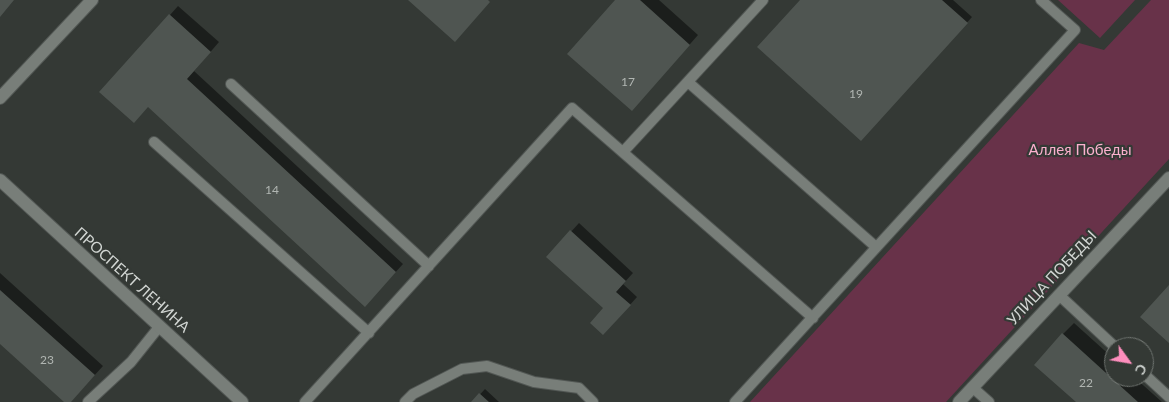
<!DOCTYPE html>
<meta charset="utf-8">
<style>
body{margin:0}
#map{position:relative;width:1169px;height:402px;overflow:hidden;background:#343935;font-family:Lato,sans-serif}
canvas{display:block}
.north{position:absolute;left:1104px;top:337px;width:50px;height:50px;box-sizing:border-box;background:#343935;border:1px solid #737874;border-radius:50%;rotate:122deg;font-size:14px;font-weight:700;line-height:20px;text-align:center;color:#d2d6d3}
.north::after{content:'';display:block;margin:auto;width:18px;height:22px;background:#fe8ebd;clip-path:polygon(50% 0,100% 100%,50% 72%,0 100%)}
</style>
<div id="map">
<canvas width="1169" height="402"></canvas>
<div class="north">С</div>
</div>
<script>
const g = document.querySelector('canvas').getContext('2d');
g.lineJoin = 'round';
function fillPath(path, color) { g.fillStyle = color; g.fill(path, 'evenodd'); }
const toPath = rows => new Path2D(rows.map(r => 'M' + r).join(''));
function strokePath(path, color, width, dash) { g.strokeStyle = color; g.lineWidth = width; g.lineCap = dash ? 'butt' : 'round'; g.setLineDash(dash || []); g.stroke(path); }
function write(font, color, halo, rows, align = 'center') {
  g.font = font + ' Lato,sans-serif'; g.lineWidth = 4.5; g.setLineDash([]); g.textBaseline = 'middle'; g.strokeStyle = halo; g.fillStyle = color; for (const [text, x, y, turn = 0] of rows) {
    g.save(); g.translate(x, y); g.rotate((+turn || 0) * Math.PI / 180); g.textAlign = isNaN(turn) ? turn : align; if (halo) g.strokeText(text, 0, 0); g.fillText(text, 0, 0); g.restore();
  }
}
const green = toPath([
 [1058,0,1135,0,1100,38],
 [1151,0,1169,0,1169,159,946,402,750,402,1079,43,1104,50]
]);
const shadow = toPath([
 [617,0,659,0,698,35,641,100],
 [801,0,953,0,972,17,866,134],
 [178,6,219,42,194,71,403,264,372,298,149,105,170,15],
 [579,223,633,273,623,284,637,297,611,326,604,308,548,257],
 [0,273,103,366,70,402,66,402,0,342],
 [1074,323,1114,359,1114,377,1134,377,1162,402,1077,402,1063,334],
 [485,389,499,402,473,402]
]);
const building = toPath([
 [0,0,14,0,0,17],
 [408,0,488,0,490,2,455,42],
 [615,0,640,0,690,45,632,111,567,54],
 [800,0,942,0,968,23,861,141,757,47],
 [169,14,211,52,187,79,396,272,365,307,148,107,134,123,99,92],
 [570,230,626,281,616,292,631,305,603,335,590,323,603,308,546,257],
 [1169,285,1169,343,1140,317],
 [0,290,95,375,71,402,64,402,0,344],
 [1062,333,1138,402,1076,402,1034,365],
 [479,393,489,402,471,402]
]);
const service = toPath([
 [688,82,876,247],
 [231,84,429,266],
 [154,142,369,333],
 [623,152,763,0],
 [1059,295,1115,347],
 [1144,374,1169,397],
 [972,387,989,402],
 [88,402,131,362,159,327],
 [305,402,572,108,813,318],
 [405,402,413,394,462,369,487,366,534,382,579,388,593,402],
 [735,402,1075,30,1041,0]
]);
const minor = toPath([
 [0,98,92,0],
 [959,402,1169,178]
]);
const tertiary = toPath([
 [0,180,242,402]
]);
const numberNames = [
 ["17",628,82],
 ["19",856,94],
 ["14",272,190],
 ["23",47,360],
 ["22",1086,383]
];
const parkNames = [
 ["Аллея Победы",1080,150]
];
const streetNames = [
 ["УЛИЦА ПОБЕДЫ",1052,278,-47],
 ["ПРОСПЕКТ ЛЕНИНА",132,280,42]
];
fillPath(green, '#683249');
fillPath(shadow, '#0007');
fillPath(building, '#4f5551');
strokePath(service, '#525754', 12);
strokePath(minor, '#525754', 14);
strokePath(tertiary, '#525754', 14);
strokePath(service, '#787e79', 10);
strokePath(minor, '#787e79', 12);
strokePath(tertiary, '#787e79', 12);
write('12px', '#b1b6b2', null, numberNames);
write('15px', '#fcb0ce', '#343935', parkNames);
write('15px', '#d2d6d3', '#343935', streetNames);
</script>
